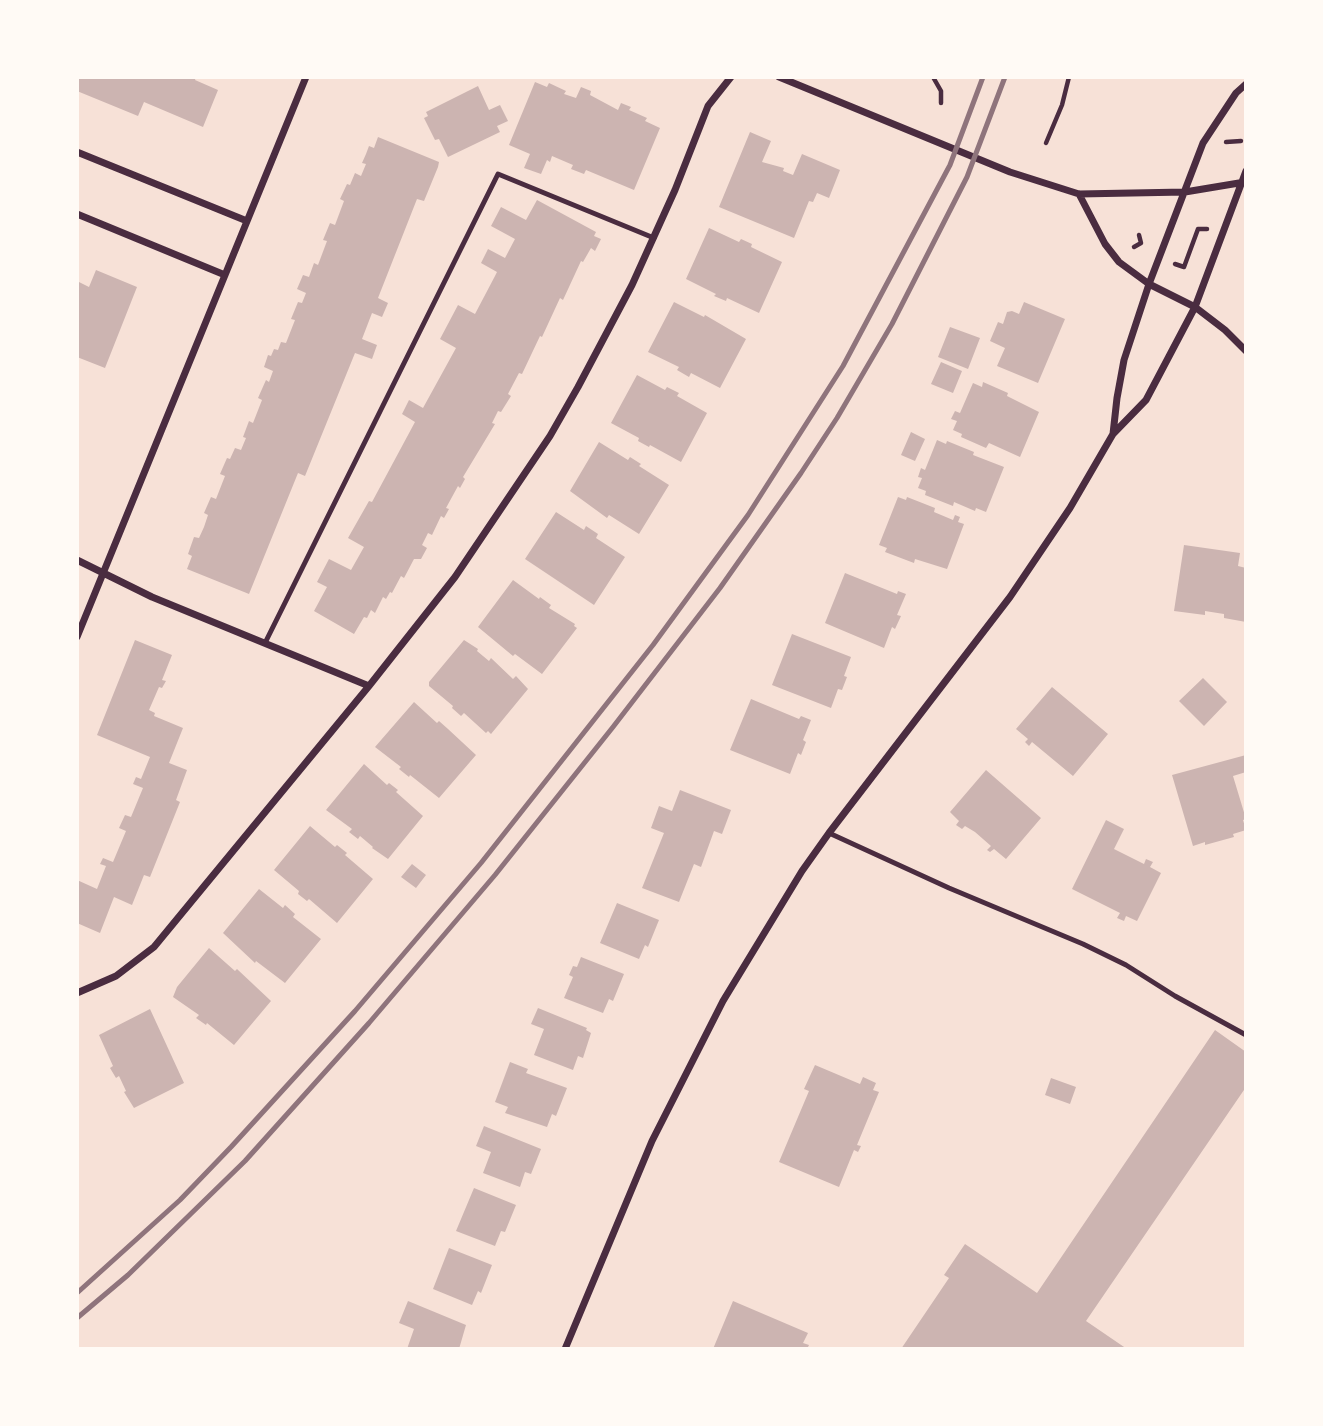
<!DOCTYPE html>
<style>
body{margin:0}
#map{position:relative;width:1323px;height:1426px;overflow:hidden;background:#f7e1d7;font-family:Montserrat,sans-serif}
canvas{display:block}
.frame{position:absolute;inset:0;border:79px solid #fffaf5;pointer-events:none}
</style>
<div id="map">
<canvas width="1323" height="1426"></canvas>
<div class="frame"></div>
</div>
<script>
const g = document.querySelector('canvas').getContext('2d');
g.lineJoin = 'round';
function fillPath(path, color) { g.fillStyle = color; g.fill(path, 'evenodd'); }
const toPath = rows => new Path2D(rows.map(r => 'M' + r).join(''));
function strokePath(path, color, width, dash) { g.strokeStyle = color; g.lineWidth = width; g.lineCap = dash ? 'butt' : 'round'; g.setLineDash(dash || []); g.stroke(path); }
const building = toPath([
 [77,77,196,77,195,80,218,90,203,127,144,102,138,116,77,91],
 [535,82,547,87,549,83,566,91,564,94,576,98,581,87,591,91,590,95,618,110,621,103,631,107,629,110,647,118,645,121,660,128,634,190,586,170,584,174,571,169,573,165,552,156,550,162,547,160,541,174,524,168,530,154,509,145],
 [478,86,489,110,500,105,508,121,497,126,500,132,448,157,439,139,435,140,424,118,428,116,426,112],
 [750,132,771,141,762,162,784,168,783,171,793,175,802,154,840,170,829,198,817,193,813,202,809,201,794,238,719,207],
 [378,137,439,162,438,167,424,201,417,199,378,298,388,303,382,317,372,313,362,339,377,345,372,359,355,353,305,476,298,473,249,594,187,569,192,556,188,554,194,537,199,538,204,527,208,515,204,513,211,497,216,499,225,476,220,474,227,458,230,459,235,448,241,450,246,438,243,437,249,421,253,423,262,400,258,398,266,380,269,382,273,371,264,367,268,355,271,356,274,349,278,350,281,342,286,343,295,320,291,319,298,302,302,303,306,293,297,289,303,275,309,277,314,263,318,265,327,241,323,240,330,223,335,225,344,201,340,199,347,184,350,185,355,173,361,176,366,164,362,163,366,154,369,146,374,148],
 [537,200,596,232,594,236,601,239,595,251,591,248,583,262,581,261,563,300,560,298,542,337,540,336,522,374,519,373,509,392,508,394,511,396,501,412,498,411,492,423,495,424,463,477,465,479,460,488,458,486,446,508,449,509,444,518,441,516,432,535,428,533,422,545,427,548,421,559,414,559,404,578,401,576,392,593,390,592,386,599,383,597,375,613,371,610,367,618,364,617,354,634,314,611,327,587,317,582,329,559,351,570,364,547,348,538,369,501,372,502,415,422,402,414,409,400,423,408,456,348,440,339,458,305,475,314,495,276,497,272,481,263,488,249,505,258,515,239,491,226,501,207,526,220],
 [709,228,739,242,741,239,752,244,751,247,782,262,759,313,727,298,726,301,714,296,716,294,686,279],
 [96,270,137,287,105,368,77,357,79,346,77,345,77,281,89,287],
 [674,302,704,317,705,315,746,339,720,388,691,373,689,377,677,370,679,367,648,352],
 [1024,302,1065,319,1038,383,997,366,1005,348,990,341,998,322,1003,324,1007,312,1012,311,1019,314],
 [950,327,980,338,968,369,938,357],
 [941,362,962,371,953,393,931,384],
 [637,375,665,390,667,387,679,393,677,396,707,413,681,462,650,445,649,447,638,441,639,438,611,423],
 [983,382,1008,393,1007,396,1039,412,1020,457,989,443,986,448,961,437,962,434,953,430,957,421,951,419,955,411,960,413,973,383,982,387],
 [911,432,925,439,915,461,901,455],
 [937,440,946,444,947,441,974,452,973,455,1004,467,986,512,976,508,975,511,954,502,953,506,925,495,926,491,918,488,922,478,918,477,921,468,925,470],
 [599,442,628,460,630,457,641,464,639,466,669,485,639,534,609,515,607,518,570,491],
 [898,497,906,500,907,497,935,508,934,512,953,520,955,515,960,517,958,522,964,524,947,569,915,559,914,563,885,552,887,548,879,545],
 [556,512,584,530,586,526,598,534,596,538,625,557,594,605,525,559],
 [1184,545,1240,553,1238,566,1246,568,1246,622,1224,618,1224,614,1205,611,1205,615,1174,611],
 [845,573,897,594,898,591,906,594,897,615,901,616,895,629,892,627,884,648,825,623],
 [513,580,539,599,540,597,551,605,549,608,575,624,574,626,577,628,542,674,515,654,513,656,478,627],
 [792,634,851,657,844,676,847,677,842,690,838,689,831,708,772,685],
 [135,640,172,655,162,680,166,681,162,688,159,687,149,710,155,713,154,716,183,728,169,763,187,770,176,800,180,802,150,877,144,875,132,905,114,897,100,933,77,923,77,880,97,889,106,866,100,864,103,858,113,862,126,831,119,828,125,815,131,817,143,788,133,784,136,777,141,779,150,757,97,735],
 [464,640,478,649,477,651,489,661,491,658,513,679,516,676,528,689,491,734,488,731,486,733,464,713,461,716,452,708,453,706,429,686,429,682],
 [1203,678,1227,702,1204,726,1179,701],
 [1052,687,1108,734,1073,776,1032,742,1029,746,1025,742,1028,739,1016,729],
 [751,699,799,719,801,716,811,720,803,740,806,742,801,755,798,753,790,774,730,750],
 [414,702,437,723,439,721,448,729,476,755,439,798,410,775,409,777,399,769,401,767,375,747],
 [1246,755,1246,772,1233,776,1246,819,1243,820,1246,830,1233,834,1234,837,1205,845,1205,842,1193,846,1172,775],
 [364,764,387,785,389,783,398,790,396,792,423,816,388,859,372,848,373,847,360,836,358,839,349,832,352,829,326,810],
 [986,770,1041,818,1006,859,994,849,990,852,987,850,991,846,975,832,965,826,962,829,956,825,959,821,950,812],
 [680,790,731,810,722,834,714,831,701,867,694,864,679,902,642,888,664,833,651,828,659,806,672,811],
 [1106,820,1124,829,1114,849,1144,864,1146,859,1153,862,1150,867,1161,873,1137,921,1126,916,1124,921,1117,918,1120,913,1072,889],
 [310,826,335,847,337,845,347,853,345,855,373,879,337,923,309,899,307,901,298,894,299,891,274,870],
 [412,864,426,875,416,888,401,877],
 [259,889,283,908,285,905,295,914,293,917,321,939,285,983,256,961,255,963,223,933],
 [617,903,659,920,648,947,645,945,639,959,600,943],
 [209,948,235,971,237,969,271,1001,234,1045,207,1023,206,1025,196,1018,199,1015,173,997,177,987],
 [581,957,624,974,613,1001,609,999,603,1013,564,998,573,977,569,975,573,966,577,967],
 [538,1008,587,1028,586,1030,591,1033,583,1058,578,1056,573,1070,534,1055,544,1029,531,1024],
 [150,1009,184,1083,134,1108,124,1092,126,1091,119,1076,116,1078,110,1068,113,1066,99,1035],
 [1215,1030,1246,1052,1246,1087,1086,1321,1127,1349,901,1349,949,1278,944,1275,965,1244,1037,1293],
 [510,1062,528,1069,526,1073,567,1088,556,1116,552,1114,547,1127,505,1113,508,1107,495,1102],
 [815,1065,860,1084,863,1077,876,1083,873,1090,879,1092,857,1145,861,1146,858,1152,854,1150,839,1187,779,1162,809,1091,804,1089],
 [1051,1078,1076,1087,1070,1104,1045,1095],
 [484,1126,541,1149,531,1174,525,1172,520,1187,483,1173,491,1152,476,1146],
 [474,1188,516,1205,505,1232,501,1231,495,1246,456,1231],
 [449,1248,492,1265,481,1293,478,1291,472,1305,433,1289],
 [408,1301,466,1325,459,1349,407,1349,414,1329,399,1323],
 [733,1301,808,1333,803,1343,809,1345,807,1349,713,1349]
]);
const path = toPath([
 [933,77,941,91,941,103],
 [1226,142,1241,141],
 [1046,143,1062,105,1069,77],
 [1134,247,1141,243,1139,235],
 [1175,264,1184,267,1198,229,1207,229]
]);
const service = toPath([
 [265,643,498,174,654,238],
 [829,833,949,888,1083,944,1126,965,1175,996,1246,1035]
]);
const minor = toPath([
 [779,77,1010,172,1079,194,1185,192,1245,182],
 [77,152,247,221],
 [1079,194,1105,244,1119,262,1149,284,1195,307,1225,330,1246,351],
 [77,214,225,275],
 [1113,434,1117,398,1124,360,1149,284,1203,143,1236,93,1246,84],
 [77,560,152,597,369,686],
 [77,637,306,77],
 [77,993,116,976,154,947,369,686,455,577,550,436,578,387,632,285,675,190,708,106,731,77],
 [565,1349,652,1141,723,1001,802,871,829,833,1010,597,1070,508,1113,434,1146,400,1195,307,1246,171]
]);
const rail = toPath([
 [77,1293,180,1200,231,1147,355,1011,481,863,653,645,748,515,843,366,950,165,983,77],
 [77,1318,128,1275,245,1161,369,1023,495,875,613,727,720,588,801,473,837,418,892,324,967,177,1005,77]
]);
fillPath(building, '#ccb4b1');
strokePath(path, '#4a2c40', 4.5);
strokePath(service, '#4a2c40', 5);
strokePath(minor, '#4a2c40', 7);
strokePath(rail, '#8f747c', 5);
</script>
